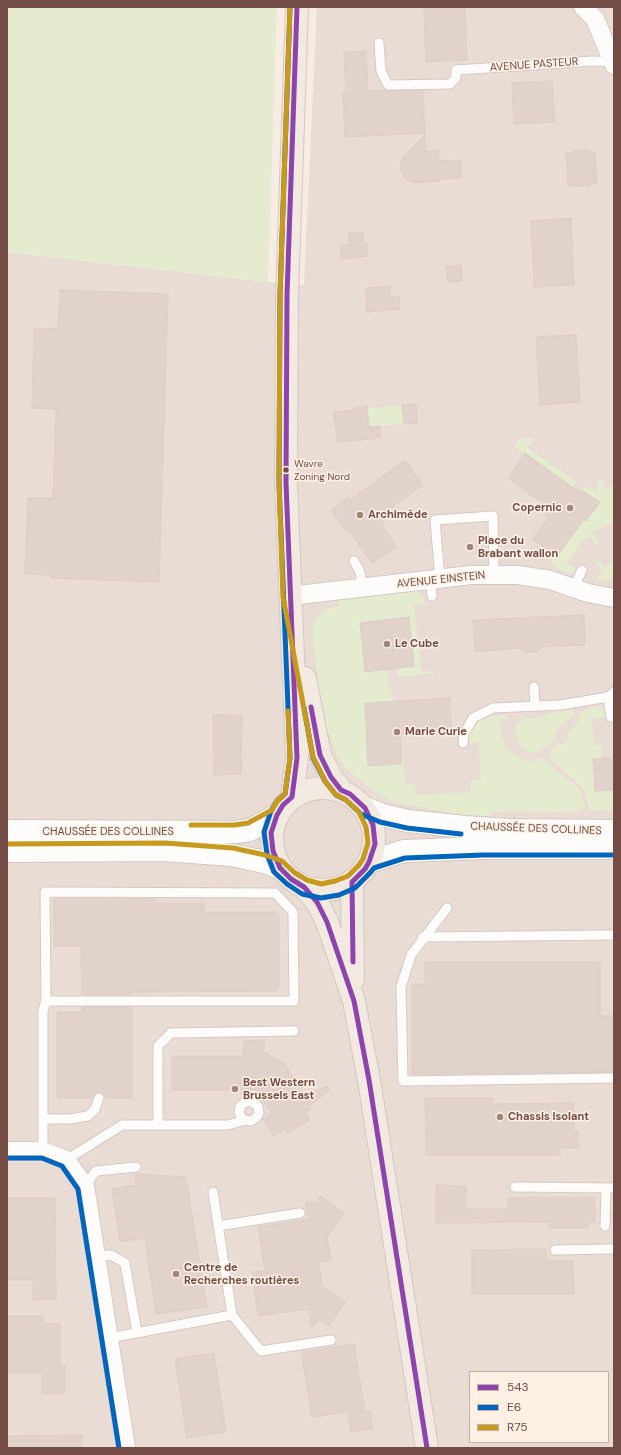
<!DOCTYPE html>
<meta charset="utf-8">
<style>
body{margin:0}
#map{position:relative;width:621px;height:1455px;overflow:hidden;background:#f6ece4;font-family:"DM Sans",sans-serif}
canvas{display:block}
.frame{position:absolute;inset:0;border:8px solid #734d45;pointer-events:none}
.legend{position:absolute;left:469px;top:1371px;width:140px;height:72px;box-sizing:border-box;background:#fff0e4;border:1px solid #c7afa4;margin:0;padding:5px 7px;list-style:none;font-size:12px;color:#734d45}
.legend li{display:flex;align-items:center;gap:8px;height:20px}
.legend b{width:20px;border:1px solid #c7afa4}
</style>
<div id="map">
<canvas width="621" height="1455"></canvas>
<div class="frame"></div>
<ul class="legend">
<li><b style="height:5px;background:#8e44ad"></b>543</li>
<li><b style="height:5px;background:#0065bd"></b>E6</li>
<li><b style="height:5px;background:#c7991c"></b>R75</li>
</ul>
</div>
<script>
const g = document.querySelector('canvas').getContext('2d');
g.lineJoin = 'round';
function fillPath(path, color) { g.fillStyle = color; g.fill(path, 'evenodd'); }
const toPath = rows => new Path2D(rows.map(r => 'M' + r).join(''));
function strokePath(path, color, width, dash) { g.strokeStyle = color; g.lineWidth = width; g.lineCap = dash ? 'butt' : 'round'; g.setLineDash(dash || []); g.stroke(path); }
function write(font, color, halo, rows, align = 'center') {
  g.font = font + ' "DM Sans",sans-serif'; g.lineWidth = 3; g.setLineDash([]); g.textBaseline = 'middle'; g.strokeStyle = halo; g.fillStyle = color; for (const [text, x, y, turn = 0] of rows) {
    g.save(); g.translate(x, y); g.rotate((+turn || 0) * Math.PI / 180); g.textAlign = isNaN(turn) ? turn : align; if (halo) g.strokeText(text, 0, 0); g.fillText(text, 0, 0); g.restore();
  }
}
const industrial = toPath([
 [317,7,614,7,614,1448,7,1448,7,252,268,282,304,285],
 [470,1372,608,1372,608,1442,470,1442]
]);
const green = toPath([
 [7,7,277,7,268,282,7,252],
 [402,405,404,424,369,427,367,408],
 [523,438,530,438,534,439,528,448,577,482,573,488,514,446,518,440],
 [598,480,602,480,605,489,614,484,614,523,602,527,592,533,599,542,595,544,589,536,580,544,567,564,576,568,572,574,558,569,553,565,552,559,554,555,557,557,584,519,587,521,600,502,581,490,584,486,591,489,598,490],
 [598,560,604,567,614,560,614,575,610,581,597,579,602,570,595,563],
 [410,591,417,592,421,594,424,598,425,604,414,606,422,672,433,671,434,673,400,677,397,672,397,668,414,666,408,617,360,623,365,671,387,669,389,690,392,690,393,701,368,766,404,763,405,784,415,784,416,795,471,792,471,781,481,780,479,742,469,742,471,733,475,725,482,719,490,716,506,715,506,719,500,719,501,733,506,748,527,762,542,758,567,779,578,788,583,798,585,808,580,812,509,811,495,812,489,816,465,815,446,812,396,802,379,795,347,770,337,757,330,735,326,731,319,690,312,629,316,619,323,611,339,606,339,600],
 [596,706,602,708,605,712,605,717,592,719,594,745,601,745,602,759,593,759,595,790,614,790,614,811,589,810,585,793,581,786,553,761,550,755,552,748,557,744,562,745,567,742,568,733,577,723,581,711],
 [573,710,574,714,555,731,554,740,545,747,537,753,529,752,521,747,514,729,517,723,524,718,533,719,545,716,553,712]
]);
const building = toPath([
 [424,7,465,7,467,60,426,62,424,7],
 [366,51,368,91,423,90,425,133,345,137,343,92,346,92,344,52,366,51],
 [552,81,555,122,514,124,512,83,552,81],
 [425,135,426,151,438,151,439,161,461,160,461,178,439,179,439,181,413,183,404,178,400,168,402,158,425,135],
 [588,150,588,152,595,152,597,183,590,184,590,186,568,186,566,153,573,153,573,151,588,150],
 [571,218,574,285,534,287,531,221,571,218],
 [363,232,364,243,367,243,368,256,341,259,340,246,349,245,348,233,363,232],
 [461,265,462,281,448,282,446,266,461,265],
 [390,286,390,297,399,296,400,309,367,312,366,288,390,286],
 [60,290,168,294,159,582,50,578,50,575,25,574,28,498,53,498,56,409,32,408,34,328,58,329,60,290],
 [576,335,580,402,540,405,536,337,576,335],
 [416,404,417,423,404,424,402,405,416,404],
 [367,406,369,427,380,426,381,438,337,442,334,412,354,410,354,408,367,406],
 [525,453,579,492,581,490,600,502,586,521,584,519,557,557,533,539,547,519,544,504,508,478,525,453],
 [405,460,423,485,386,511,382,526,397,547,372,564,348,529,346,531,331,510,349,497,351,499,405,460],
 [584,615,585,645,541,647,537,652,524,652,520,648,475,652,473,620,584,615],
 [409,617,414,666,365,672,360,623,409,617],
 [450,698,451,730,400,734,401,764,368,766,365,703,450,698],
 [213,714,242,716,241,774,214,775,213,714],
 [614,758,614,790,595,791,593,759,614,758],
 [54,899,155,899,156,903,204,903,204,912,275,912,279,915,279,987,276,991,132,992,132,995,82,995,81,946,54,946,54,899],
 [425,962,600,962,600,1016,614,1016,614,1072,412,1074,412,984,425,984,425,962],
 [82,1007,132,1007,132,1098,105,1098,103,1094,98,1092,95,1094,92,1098,57,1098,57,1012,82,1012,82,1007],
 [264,1040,264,1052,285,1064,304,1096,327,1086,329,1090,309,1106,311,1109,306,1112,310,1120,287,1133,285,1129,274,1136,263,1119,271,1114,257,1090,172,1090,172,1056,243,1056,244,1041,264,1040],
 [425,1098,493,1098,493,1104,573,1103,574,1131,578,1131,579,1148,560,1148,560,1155,426,1155,425,1098],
 [135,1174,186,1177,207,1307,156,1314,145,1238,120,1242,112,1189,136,1185,135,1174],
 [436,1185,466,1186,466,1209,508,1209,508,1198,595,1197,595,1222,588,1222,588,1228,549,1228,549,1222,436,1223,436,1185],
 [321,1196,344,1213,327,1237,331,1260,319,1262,322,1286,345,1302,329,1326,319,1319,312,1327,308,1309,258,1316,252,1272,265,1271,258,1227,309,1219,305,1203,317,1202,321,1196],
 [7,1198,55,1198,56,1299,33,1300,33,1280,7,1280,7,1198],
 [546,1249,546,1261,573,1261,574,1294,472,1294,472,1250,546,1249],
 [7,1316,43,1316,43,1323,60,1324,60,1366,65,1366,65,1393,42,1393,42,1373,7,1373,7,1316],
 [354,1344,365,1412,370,1411,373,1428,351,1432,348,1412,312,1417,301,1352,354,1344],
 [214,1353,226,1432,187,1438,175,1359,214,1353],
 [82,1435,82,1448,7,1448,7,1436,82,1435]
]);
const lane = toPath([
 [379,43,381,71,388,85,450,84,456,78,456,70,592,61,614,62],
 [354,561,360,572,363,588],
 [440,579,435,520,493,516,494,575],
 [431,581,432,596],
 [574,587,582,570],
 [534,687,535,706],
 [608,697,611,717],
 [463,743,464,734,473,718,493,708,561,705,608,697,614,692],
 [447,908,411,955,401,987,403,1081,614,1078],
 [423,937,614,935],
 [43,1119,70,1119,88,1116,95,1109,99,1098],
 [158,1124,158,1046,171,1033,294,1031],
 [43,1151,43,1010,46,1001,45,892,275,893,293,912,294,1001,46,1001],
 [66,1160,122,1125,228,1125,245,1120,251,1121,256,1118,259,1113,258,1107,254,1103,249,1101,244,1103,240,1107,239,1112,241,1117,245,1120],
 [85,1186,96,1171,136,1167],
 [515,1187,614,1188],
 [213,1192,232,1315],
 [218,1226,300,1213],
 [605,1226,606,1188],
 [555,1250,614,1249],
 [96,1256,111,1255,125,1263,137,1333],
 [109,1338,232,1315,261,1351,331,1340]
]);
const street = toPath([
 [583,7,595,19,614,65],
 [290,596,471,575,518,575,550,580,588,593,614,598],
 [7,1151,43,1151,66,1160,85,1186,126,1448]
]);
const secondary = toPath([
 [365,808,382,815,408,821,464,827,510,830,614,831],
 [7,831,235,832,250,830,277,815],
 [7,851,165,850,232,855,264,862,280,868],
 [369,862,404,851,483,848,614,848]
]);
const primary = toPath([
 [305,678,320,755,331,777,341,790],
 '272 839a51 51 0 1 1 102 0a51 51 0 1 1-102 0Z',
 [292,797,297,758,286,483,287,295,297,7],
 [352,882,353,979],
 [304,887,317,902,327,922,354,1001,369,1080,427,1448]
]);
const bus1 = toPath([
 [297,7,287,295,286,483,297,758,292,797,283,805,277,815,271,833,273,851,280,868,291,879,304,887,317,902,327,922,354,1001,369,1080,427,1448],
 [311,707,320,755,331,777,341,790,350,794,365,808,373,825,375,844,369,862,365,869,352,882,353,962]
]);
const bus2 = toPath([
 [290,7,280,295,279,483,290,758,285,794,277,801,271,811,264,832,267,854,274,872,287,884,302,894,321,898,339,895,355,888,370,873,374,868,405,858,483,855,614,855],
 [304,708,313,758,325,781,336,795,346,800,361,814,380,822,407,828,461,834],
 [7,1158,42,1158,62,1166,78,1189,119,1448]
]);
const bus3 = toPath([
 [191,825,235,825,248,823,272,810,277,801,285,794,290,758,288,711],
 [7,844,165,843,233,848,265,855,282,861,295,873,307,880,321,884,335,881,348,876,359,865,363,859,368,843,366,827,359,812,346,800,335,794,325,781,313,757,283,597,279,483,280,295,290,7]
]);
const markers = [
 [286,470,3.5,"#734d45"],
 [570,508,4,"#a1857d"],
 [360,515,4,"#a1857d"],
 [470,547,4,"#a1857d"],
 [387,644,4,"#a1857d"],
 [397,732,4,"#a1857d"],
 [235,1089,4,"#a1857d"],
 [500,1117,4,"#a1857d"],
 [176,1274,4,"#a1857d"]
];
const busNames = [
 ["Wavre",294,464],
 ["Zoning Nord",294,477]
];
const streetNames = [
 ["AVENUE PASTEUR",534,65,-4],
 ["AVENUE EINSTEIN",441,580,-6],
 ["CHAUSSÉE DES COLLINES",536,829,2],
 ["CHAUSSÉE DES COLLINES",108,832]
];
const poiNames = [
 ["Copernic",562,508,"right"],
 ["Archimède",368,515],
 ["Place du",478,541],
 ["Brabant wallon",478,554],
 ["Le Cube",395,644],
 ["Marie Curie",405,732],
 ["Best Western",243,1083],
 ["Brussels East",243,1096],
 ["Chassis Isolant",508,1117],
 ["Centre de",184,1268],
 ["Recherches routières",184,1281]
];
fillPath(industrial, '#e8dcd5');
fillPath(green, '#e5ebce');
fillPath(building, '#e2d2cc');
strokePath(building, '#decec7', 1);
strokePath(lane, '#d7c8c3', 11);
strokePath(street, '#d7c8c3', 20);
strokePath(secondary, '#d6c7c1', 24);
strokePath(primary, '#d5c7c2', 24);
strokePath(lane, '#fefcfb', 9);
strokePath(street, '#fefcfb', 18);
strokePath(secondary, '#fefcfb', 22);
strokePath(primary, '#f2e9e1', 22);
strokePath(bus1, '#8e44ad', 5);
strokePath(bus2, '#0065bd', 5);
strokePath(bus3, '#c7991c', 5);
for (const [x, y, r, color] of markers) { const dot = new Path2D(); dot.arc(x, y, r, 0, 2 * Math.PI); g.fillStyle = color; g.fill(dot); strokePath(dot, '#fff0e4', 1.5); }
write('10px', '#734d45', '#fff0e4', busNames, 'left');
write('11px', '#734d45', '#fff0e4', streetNames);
write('bold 11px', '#734d45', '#fff0e4', poiNames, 'left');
</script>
